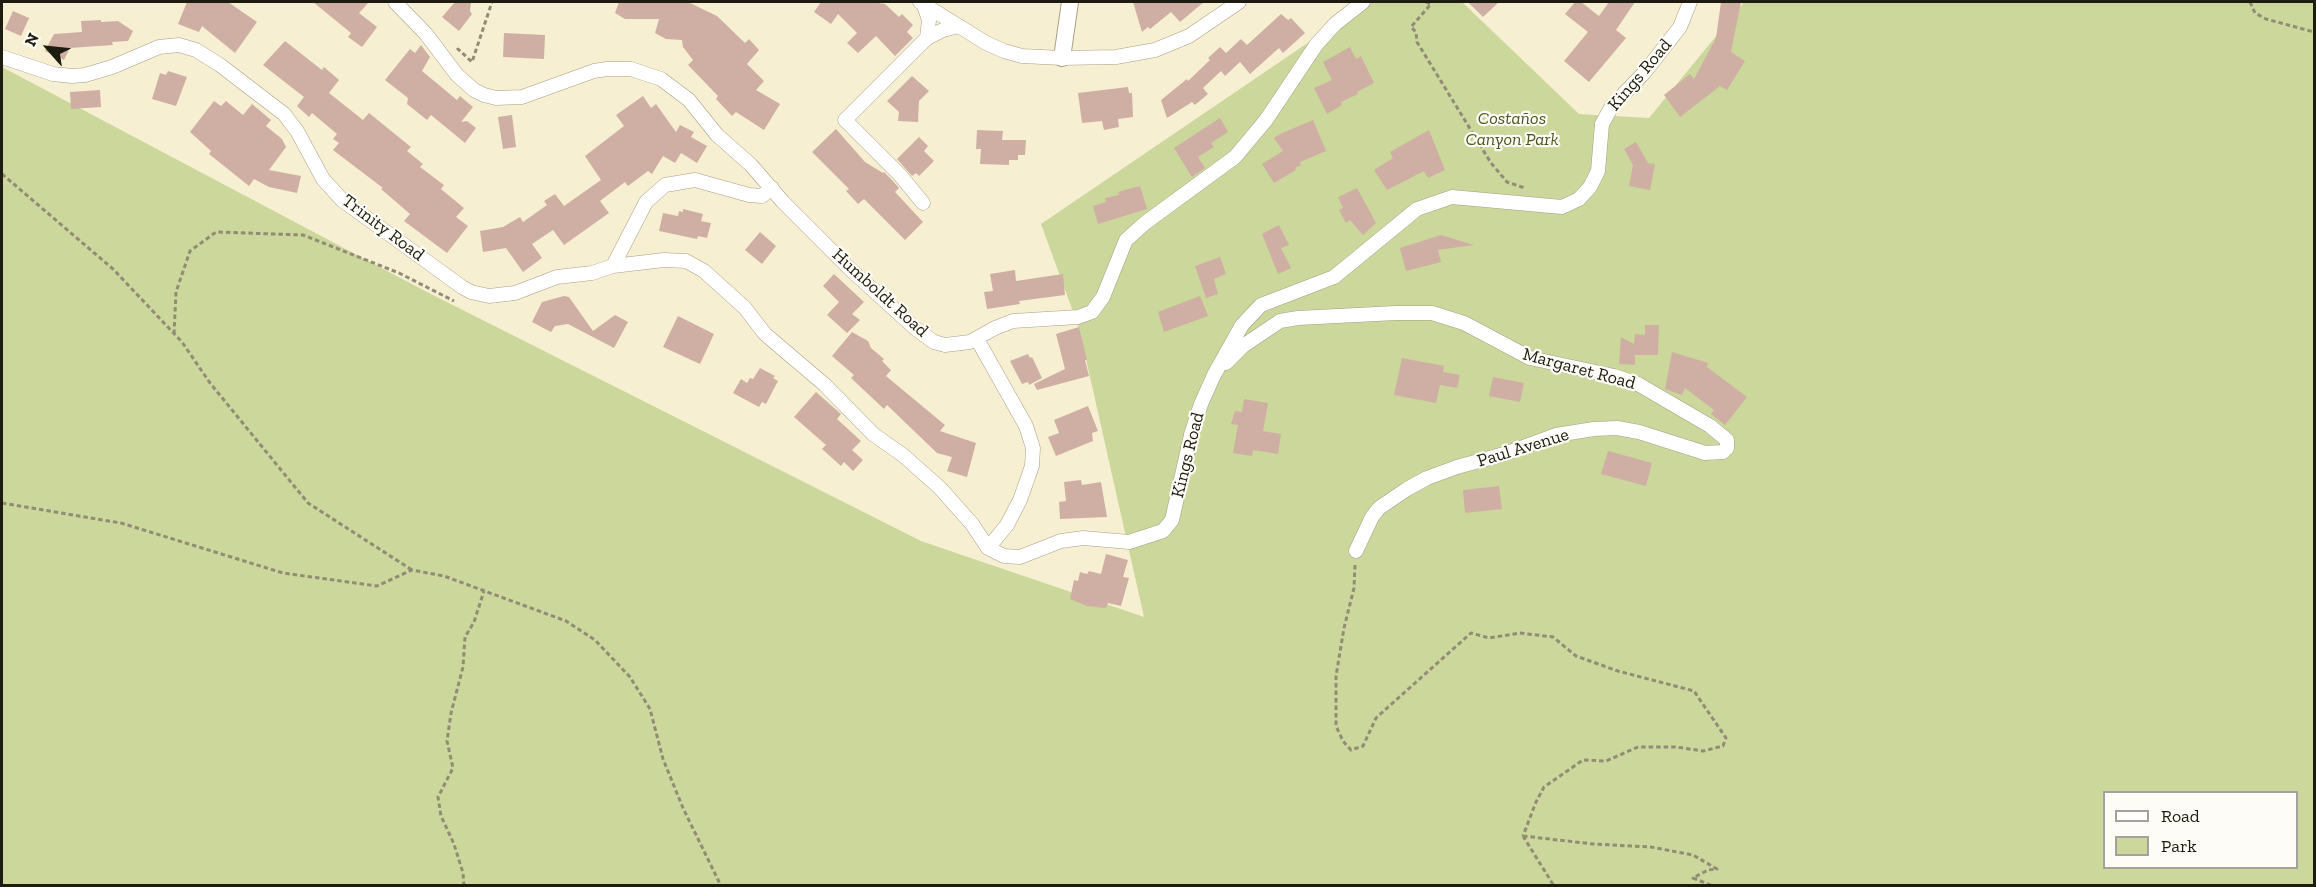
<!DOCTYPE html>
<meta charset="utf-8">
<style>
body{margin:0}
#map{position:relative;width:2316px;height:887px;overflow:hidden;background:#f7efd1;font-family:"Zilla Slab",serif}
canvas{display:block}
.frame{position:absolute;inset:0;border:3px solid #1e1b10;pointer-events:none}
.legend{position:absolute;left:2103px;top:791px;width:195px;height:78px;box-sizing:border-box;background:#fdfcf6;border:2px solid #a4a29a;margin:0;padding:8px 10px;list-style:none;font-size:18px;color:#1e1b10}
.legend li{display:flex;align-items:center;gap:12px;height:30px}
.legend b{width:30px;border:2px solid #a4a29a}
.north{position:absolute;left:18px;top:18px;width:60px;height:60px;-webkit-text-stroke:4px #fdfcf6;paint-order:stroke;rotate:297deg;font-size:16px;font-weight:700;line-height:24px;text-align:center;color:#1e1b10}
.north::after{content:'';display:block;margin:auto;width:21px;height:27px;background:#1e1b10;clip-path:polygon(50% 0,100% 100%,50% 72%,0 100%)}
</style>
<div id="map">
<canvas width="2316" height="887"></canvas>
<div class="frame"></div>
<ul class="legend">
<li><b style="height:8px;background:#fff"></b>Road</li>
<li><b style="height:16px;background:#cbd79b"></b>Park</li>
</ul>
<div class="north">N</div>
</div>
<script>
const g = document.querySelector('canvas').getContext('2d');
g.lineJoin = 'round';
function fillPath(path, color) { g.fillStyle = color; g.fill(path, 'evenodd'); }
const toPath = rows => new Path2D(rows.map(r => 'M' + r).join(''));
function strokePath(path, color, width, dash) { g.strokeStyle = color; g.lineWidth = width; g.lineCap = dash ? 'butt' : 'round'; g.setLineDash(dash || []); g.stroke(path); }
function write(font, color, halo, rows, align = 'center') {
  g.font = font + ' "Zilla Slab",serif'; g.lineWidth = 4.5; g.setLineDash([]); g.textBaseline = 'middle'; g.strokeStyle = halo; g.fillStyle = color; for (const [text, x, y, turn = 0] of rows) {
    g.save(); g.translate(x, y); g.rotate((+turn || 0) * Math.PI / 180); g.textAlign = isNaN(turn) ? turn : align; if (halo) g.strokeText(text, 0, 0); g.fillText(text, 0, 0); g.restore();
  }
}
const green = toPath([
 [1368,2,1462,2,1579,114,1649,118,1744,2,2314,2,2314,885,2,885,2,67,425,291,921,541,1144,617,1079,328,1041,224],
 [2104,792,2296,792,2296,868,2104,868]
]);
const building = toPath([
 [187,2,228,2,257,22,235,53,202,26,199,32,178,24],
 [313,2,369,2,359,13,377,27,362,47,348,37,351,33],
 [455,2,471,2,470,11,472,14,459,31,442,17],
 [619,2,688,2,717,16,745,43,749,39,759,50,747,64,764,81,756,90,780,104,764,130,736,112,732,116,716,99,718,96,688,65,693,60,683,47,682,40,666,39,655,33,659,19,625,19,615,13],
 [821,2,872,2,885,4,899,17,902,14,913,25,907,32,913,38,895,56,876,36,858,53,847,43,857,33,838,14,831,24,814,12],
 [1133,2,1204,2,1180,22,1171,12,1150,29,1148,27,1142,32],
 [1468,2,1499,2,1483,17],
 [1575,2,1581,2,1599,16,1609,2,1635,2,1616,30,1626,38,1589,82,1564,61,1588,32,1565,14],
 [1721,2,1741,2,1731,52,1745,61,1727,90,1720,86,1680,117,1664,95,1690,74,1694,79,1716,38],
 [13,11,29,18,21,36,5,29],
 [1281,14,1288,20,1291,18,1305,33,1283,53,1279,48,1250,74,1240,62,1225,76,1221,71,1203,88,1208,94,1195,105,1192,102,1167,118,1161,100,1187,79,1188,81,1210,60,1208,58,1220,47,1226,53,1241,39,1247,45],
 [101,20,101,22,118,21,133,31,128,41,112,42,113,45,70,48,64,60,45,51,54,34,82,32,81,21],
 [504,33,545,35,544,59,503,57],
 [285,41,322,70,324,67,339,80,329,93,363,120,369,113,411,147,407,151,423,164,420,167,444,185,441,189,464,208,456,217,468,226,447,253,404,221,410,214,381,189,383,188,333,150,339,143,333,139,337,134,312,113,309,117,297,106,304,97,263,65],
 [421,45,430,57,422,71,457,100,460,96,473,107,461,122,467,121,476,128,465,143,431,115,427,120,407,104,408,98,385,80,410,49,415,53],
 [1350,47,1356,59,1361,56,1374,83,1357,92,1358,94,1341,102,1342,105,1327,114,1314,88,1332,80,1323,62],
 [168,71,187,77,176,106,152,99,160,73,166,75],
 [912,76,929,91,919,101,918,122,898,121,899,112,887,101],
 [1128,87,1129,93,1132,93,1133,117,1118,119,1119,127,1104,130,1102,121,1082,123,1078,93],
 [100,90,101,107,71,109,70,92],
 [643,96,651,108,656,104,676,132,680,125,694,132,691,137,707,146,697,163,681,153,675,163,663,156,652,174,648,171,628,186,625,182,600,201,609,213,564,245,553,230,532,244,542,258,523,272,506,248,483,252,480,231,503,227,520,217,523,222,547,205,544,201,555,194,564,206,601,180,585,156,624,126,616,115],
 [214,101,221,106,226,101,243,115,252,104,271,120,266,126,282,139,286,147,269,170,301,176,297,193,269,187,254,179,249,186,209,154,211,151,190,132],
 [512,115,516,147,503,149,498,117],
 [1220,118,1228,132,1211,143,1214,147,1198,157,1205,168,1192,177,1174,148],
 [1313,120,1326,151,1300,162,1301,165,1295,168,1296,170,1274,183,1262,164,1283,151,1274,138,1280,134],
 [836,129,865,162,883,173,884,172,893,181,899,188,895,192,923,222,905,240,864,199,858,204,846,191,849,189,812,152],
 [977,130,1003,131,1002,140,1026,140,1025,155,1018,155,1018,160,1009,160,1009,165,980,164,981,149,976,149],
 [1429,130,1445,170,1428,178,1424,171,1387,190,1374,170,1393,158,1390,152],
 [919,137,928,146,924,151,934,161,919,176,916,173,912,176,897,159],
 [1636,142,1648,163,1655,164,1650,190,1629,186,1633,165,1624,149],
 [1140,186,1147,209,1098,224,1093,206,1106,202,1105,198,1119,195,1118,192],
 [1357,188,1376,223,1363,235,1350,220,1346,223,1339,210,1343,208,1338,197],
 [683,209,703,214,701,221,711,223,707,238,698,236,697,239,659,231,663,213,678,216,679,211,683,212],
 [1279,225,1289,245,1281,248,1291,268,1278,274,1262,234],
 [760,232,776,246,762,264,745,250],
 [1441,235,1474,245,1438,250,1441,262,1406,271,1400,248],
 [1220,257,1226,274,1214,279,1218,294,1206,298,1195,266],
 [1015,270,1016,281,1063,274,1065,295,1019,301,1020,304,987,309,984,292,993,291,990,274],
 [834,274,864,302,852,314,860,320,847,333,827,315,839,302,823,286],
 [564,296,569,297,593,331,615,315,628,322,614,348,568,324,555,326,551,332,532,322,542,302],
 [1200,296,1208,316,1164,332,1158,312],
 [678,316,714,334,700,364,663,347],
 [1645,325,1659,325,1658,355,1635,355,1635,365,1619,364,1621,337,1634,344,1635,334,1645,335],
 [1079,327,1087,360,1085,360,1089,376,1037,390,1034,384,1065,369,1056,334],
 [852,332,868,341,871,348,884,359,882,361,891,370,886,376,945,425,940,431,976,443,967,477,947,471,952,457,937,453,887,405,884,409,851,378,854,375,832,356],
 [1672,352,1708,363,1707,367,1747,397,1725,425,1711,414,1714,410,1685,388,1682,395,1665,389],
 [1028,354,1030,358,1032,357,1042,378,1029,385,1028,382,1022,384,1010,361],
 [1402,358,1444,366,1443,372,1460,375,1457,388,1440,385,1436,403,1394,395],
 [760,368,775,376,773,378,778,381,766,404,762,402,759,407,733,393,741,379,747,383,750,378,753,379],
 [1493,377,1524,383,1520,402,1489,396],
 [816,392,841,414,837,419,861,441,852,450,863,460,853,471,844,462,841,466,822,449,826,445,794,417],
 [1244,399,1268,403,1263,431,1281,434,1278,454,1253,450,1252,456,1233,453,1238,425,1231,424,1235,411,1242,412],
 [1088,406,1098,431,1092,433,1093,441,1056,456,1048,437,1059,433,1054,420],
 [1608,451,1652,463,1646,486,1601,474],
 [1081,480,1082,485,1101,482,1107,517,1060,519,1059,502,1066,501,1064,482],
 [1499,486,1502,509,1465,513,1463,490],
 [1106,554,1128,560,1123,577,1129,578,1121,606,1108,603,1106,608,1087,606,1070,599,1074,580,1078,581,1080,572,1087,574,1089,571,1101,574]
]);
const path = toPath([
 [1426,2,1431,4,1411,27,1416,32,1417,42,1491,163,1507,182,1525,188],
 [2250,2,2255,13,2266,19,2314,32],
 [457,50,458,49,472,62,492,2],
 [2,174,113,269,182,342,210,383,308,503,412,570],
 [174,334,176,292,190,251,216,232,303,235,399,273,454,301],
 [2,503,121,523,283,573,377,586,412,570,444,576,566,621,595,640,630,677,650,709,663,759,683,808,721,886],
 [1355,565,1354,588,1344,628,1336,676,1336,726,1343,741,1351,750,1363,746,1376,718,1471,633,1489,638,1520,633,1553,637,1576,656,1618,671,1694,691,1726,738,1723,746,1703,751,1676,747,1638,747,1606,761,1583,760,1544,787,1536,802,1523,836],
 [1523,836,1593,844,1651,847,1693,855,1717,869,1708,870,1693,878,1713,886],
 [1523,836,1554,886],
 [464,886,463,873,454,844,441,816,438,797,453,768,447,741,451,713,463,667,465,637,474,622,484,591]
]);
const minor = toPath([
 [395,2,426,34,457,75,474,90,484,95,496,98,522,97,594,71,607,69,631,69,661,79,689,100,717,135,751,165,783,202,850,269,916,329,934,342,945,345,970,342,995,328,1013,321,1078,317,1092,312,1103,297,1126,240,1145,223,1235,157,1266,120,1316,45,1335,24,1363,2],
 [920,2,986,43,1004,51,1022,56,1062,58,1116,57,1155,50,1189,36,1239,2],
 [923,3,929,20,927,38],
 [2,57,53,74,72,76,85,75,112,67,159,47,179,45,196,50,220,65,284,114,297,131,323,179,342,200,462,287,471,292,489,296,515,293,557,277,592,273,613,266,646,202,665,185,695,180,749,195,762,196,772,188],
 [923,203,900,175,845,120,927,38,943,30,959,26],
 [613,266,664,260,686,261,704,271,745,308,765,334,825,385,873,434,904,456,940,488,972,524,988,548,1004,556,1020,557,1061,541,1083,538,1129,542,1163,531,1172,520,1191,435,1201,404,1214,375,1242,325,1261,305,1334,277,1417,209,1452,197,1562,207,1579,199,1590,187,1598,171,1602,124,1612,106,1644,73,1680,27,1690,2],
 [977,339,1026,426,1033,448,1032,466,1020,500,1007,525,988,548],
 [1226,363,1243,346,1280,321,1298,318,1396,313,1432,313,1464,323,1530,358,1614,376,1638,384,1710,426,1727,440,1727,448,1723,452,1705,453,1639,432,1617,428,1594,429,1556,435,1504,454,1457,467,1427,478,1407,489,1379,508,1372,517,1356,551]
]);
const tertiary = toPath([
 [1062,58,1070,2]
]);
const streetNames = [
 ["Kings Road",1640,75,-50],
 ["Trinity Road",383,228,37],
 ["Humboldt Road",880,293,42],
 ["Margaret Road",1579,369,15],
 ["Paul Avenue",1523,448,-17],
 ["Kings Road",1188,455,-76]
];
const parkNames = [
 ["Costaños",1512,119],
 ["Canyon Park",1512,140]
];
fillPath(green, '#cbd79b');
fillPath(building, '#cfafa4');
strokePath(minor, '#a79f83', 15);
strokePath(tertiary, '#a79f83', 18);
strokePath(path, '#928c77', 3, [4.5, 3]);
strokePath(minor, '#fff', 14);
strokePath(tertiary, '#fff', 16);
write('18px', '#1e1b10', '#fdfcf6', streetNames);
write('italic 18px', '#4c551d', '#fdfcf6', parkNames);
</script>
